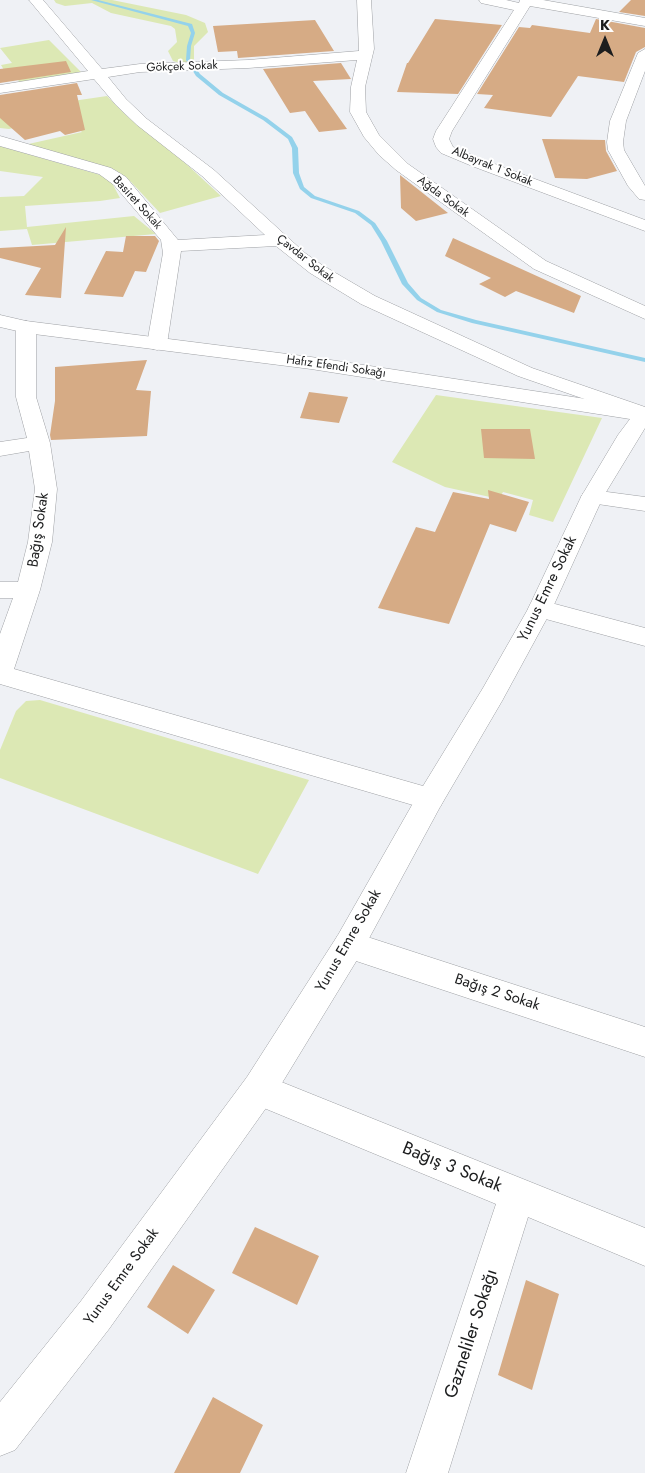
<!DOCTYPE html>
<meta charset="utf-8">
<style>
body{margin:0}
#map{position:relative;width:645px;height:1473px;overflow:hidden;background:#eff1f5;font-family:Jost,sans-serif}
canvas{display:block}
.north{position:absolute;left:580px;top:15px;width:50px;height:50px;-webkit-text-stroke:4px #fff;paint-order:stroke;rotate:0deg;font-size:14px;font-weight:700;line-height:20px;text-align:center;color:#1c1d1e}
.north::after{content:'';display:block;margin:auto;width:18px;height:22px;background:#1c1d1e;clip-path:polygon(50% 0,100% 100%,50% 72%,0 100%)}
</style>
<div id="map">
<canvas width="645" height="1473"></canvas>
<div class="north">K</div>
</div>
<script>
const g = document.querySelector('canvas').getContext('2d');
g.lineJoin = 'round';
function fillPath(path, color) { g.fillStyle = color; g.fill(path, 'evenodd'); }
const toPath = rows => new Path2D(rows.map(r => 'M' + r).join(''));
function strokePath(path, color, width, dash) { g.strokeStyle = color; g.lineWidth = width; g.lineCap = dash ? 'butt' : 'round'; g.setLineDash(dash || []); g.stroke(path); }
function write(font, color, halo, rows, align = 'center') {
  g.font = font + ' Jost,sans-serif'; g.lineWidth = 4; g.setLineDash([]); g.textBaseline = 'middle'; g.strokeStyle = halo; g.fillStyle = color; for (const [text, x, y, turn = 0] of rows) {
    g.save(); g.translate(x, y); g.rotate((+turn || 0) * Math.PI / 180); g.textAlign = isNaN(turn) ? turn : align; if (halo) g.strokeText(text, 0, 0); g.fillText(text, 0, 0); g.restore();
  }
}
const green = toPath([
 [54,0,112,0,186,15,205,23,208,32,194,46,194,59,192,62,183,64,173,61,168,51,177,42,175,29,171,26,111,13,92,3,65,6,56,3],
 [49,40,84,75,19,85,18,75,7,75,1,65,12,63,0,48],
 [107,96,129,118,182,160,221,196,160,213,131,182,115,170,24,145,82,132,69,121,43,121,9,129,0,128,0,117,52,104],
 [0,146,104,176,111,181,120,198,100,201,25,206,27,227,134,216,156,234,32,245,27,229,0,231,0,197,24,196,43,177,0,171],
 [436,395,602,418,553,522,529,515,533,500,503,492,499,499,445,487,392,462],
 [40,700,309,780,258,874,0,778,0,750,16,711,26,701]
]);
const stream = toPath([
 [91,0,98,0,192,24,195,33,191,46,190,60,200,74,223,93,267,118,292,137,298,148,299,173,304,187,315,196,359,211,375,223,387,241,408,283,421,298,441,310,476,320,645,358,645,362,472,323,437,312,417,300,402,284,381,241,371,225,355,213,311,198,300,189,293,173,292,148,288,139,263,120,219,95,196,76,186,60,187,46,191,33,188,26,91,0]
]);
const building = toPath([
 [631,0,645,0,645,16,619,12],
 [435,19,502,25,458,94,397,92,407,63,408,63],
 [596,19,645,28,645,47,636,52,624,82,578,76,551,117,484,108,493,95,477,94,519,27,530,28,532,25,590,33],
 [315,20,334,51,238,58,237,51,218,52,213,26],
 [66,61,71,72,0,83,0,69],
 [341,63,351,79,313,81,347,129,319,132,305,111,290,113,263,69],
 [77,83,82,95,77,95,85,130,65,135,60,131,25,140,0,118,0,95],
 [542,139,605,140,606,151,617,171,587,179,555,178],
 [400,175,405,179,448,213,416,221,401,208],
 [66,227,61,298,25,295,41,268,0,258,0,248,55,245],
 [126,236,155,236,159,241,146,272,135,271,123,297,84,294,106,251,123,252],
 [453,238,581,296,574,313,516,291,505,297,479,284,491,278,445,256],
 [147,360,136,390,151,391,147,436,51,440,50,435,55,401,55,367],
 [309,392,348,397,339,423,300,418],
 [481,429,530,429,535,459,484,458],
 [488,490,529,502,516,532,490,524,449,624,378,608,416,527,435,532,453,492,489,499],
 [255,1227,319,1256,297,1305,232,1273],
 [173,1265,215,1290,188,1334,147,1307],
 [526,1280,559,1294,532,1390,498,1375],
 [213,1397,263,1425,240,1473,174,1473]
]);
const street = toPath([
 [29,0,43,0,102,69,140,64,248,60,359,51,357,0,371,0,374,49,365,87,366,112,379,135,408,164,546,261,645,306,645,319,534,269,396,170,379,155,364,137,350,112,351,87,357,60,248,68,140,72,108,77,126,99,147,119,214,170,305,253,322,265,375,296,532,368,645,407,645,420,518,376,361,304,310,273,276,246,181,251,167,344,164,348,157,350,150,348,147,344,163,253,161,240,114,185,99,174,0,146,0,136,111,168,126,177,178,240,265,235,202,176,137,125,116,105,94,79,0,93,0,85,88,71,29,0],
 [479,0,506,0,519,3,520,0,543,0,645,18,645,26,530,6,452,131,449,139,453,147,484,160,645,220,645,231,472,166,441,153,436,147,433,139,436,131,514,10,481,3,479,0],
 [645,49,645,71,626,121,623,142,624,150,645,186,645,200,639,199,628,186,608,150,607,142,610,121,638,53,645,49],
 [26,321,33,323,36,327,36,397,50,443,57,489,52,542,40,590,14,669,430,788,440,791,444,799,440,807,430,810,0,684,0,634,13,598,0,598,0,582,18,582,28,542,35,489,29,451,0,456,0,442,27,438,16,397,16,327,19,323,26,321],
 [592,490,645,497,645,511,584,502,581,497,584,492,592,490],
 [540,600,645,628,645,646,531,615,528,609,531,603,540,600],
 [349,931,645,1027,645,1057,338,955,333,945,338,935,349,931],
 [259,1073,645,1228,645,1266,528,1217,448,1473,406,1473,496,1204,247,1101,242,1089,247,1077,259,1073]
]);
const secondary = toPath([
 [0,315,26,321,311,357,645,408,645,428,603,497,552,609,502,701,440,807,360,955,271,1101,109,1329,15,1450,0,1456,0,1402,81,1301,247,1077,338,935,420,791,483,688,528,609,581,497,618,435,630,419,311,369,26,333,0,327,0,315]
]);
const farStreetnames = [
 ["Gökçek Sokak",182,67,-2],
 ["Albayrak 1 Sokak",492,167,22],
 ["Ağda Sokak",443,197,36],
 ["Basiret Sokak",137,203,48],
 ["Çavdar Sokak",305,259,38],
 ["Hafız Efendi Sokağı",336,367,8]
];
const streetNames = [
 ["Bağış Sokak",39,530,-82],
 ["Yunus Emre Sokak",548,589,-64],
 ["Yunus Emre Sokak",349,941,-60],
 ["Bağış 2 Sokak",497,993,18],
 ["Yunus Emre Sokak",122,1277,-54]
];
const nearStreetnames = [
 ["Bağış 3 Sokak",452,1168,22],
 ["Gazneliler Sokağı",472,1334,-72]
];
fillPath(green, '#dce8b4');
fillPath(stream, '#94d2eb');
fillPath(building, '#d6ab85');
strokePath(street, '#9ea0a4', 1);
strokePath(secondary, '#9ea0a4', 1);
fillPath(street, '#fff');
fillPath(secondary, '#fff');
write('12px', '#1c1d1e', '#fff', farStreetnames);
write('15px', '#1c1d1e', '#fff', streetNames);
write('18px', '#1c1d1e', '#fff', nearStreetnames);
</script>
